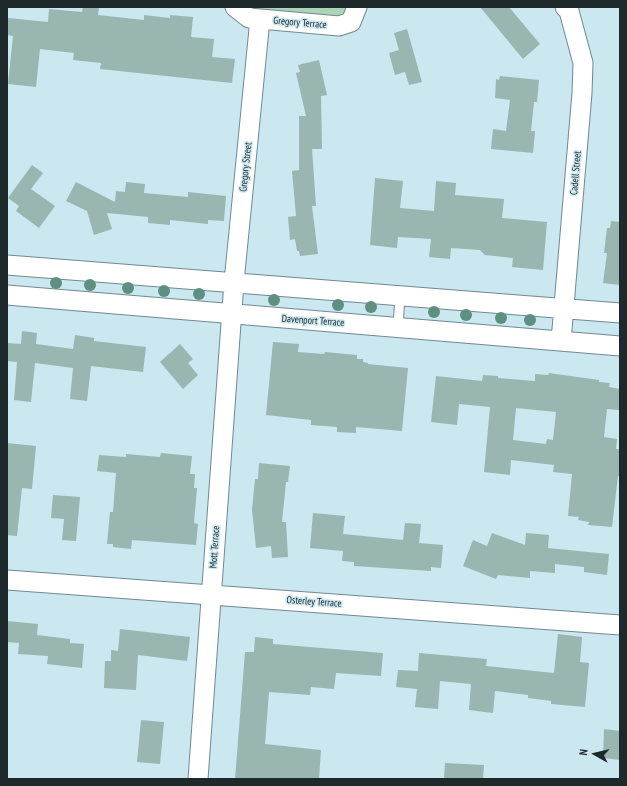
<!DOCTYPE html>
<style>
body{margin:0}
#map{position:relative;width:627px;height:786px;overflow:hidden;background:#cbe7ef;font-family:"PT Sans Narrow",sans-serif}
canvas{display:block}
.frame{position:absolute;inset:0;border:8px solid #1e292c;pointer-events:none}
.north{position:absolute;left:575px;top:734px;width:40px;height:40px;-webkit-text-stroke:3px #cbe7ef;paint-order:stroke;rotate:278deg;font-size:11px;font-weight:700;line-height:16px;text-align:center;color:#1e292c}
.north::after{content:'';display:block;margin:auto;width:14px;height:18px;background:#1e292c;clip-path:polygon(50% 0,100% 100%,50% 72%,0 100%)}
</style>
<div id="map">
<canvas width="627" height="786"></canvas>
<div class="frame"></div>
<div class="north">N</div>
</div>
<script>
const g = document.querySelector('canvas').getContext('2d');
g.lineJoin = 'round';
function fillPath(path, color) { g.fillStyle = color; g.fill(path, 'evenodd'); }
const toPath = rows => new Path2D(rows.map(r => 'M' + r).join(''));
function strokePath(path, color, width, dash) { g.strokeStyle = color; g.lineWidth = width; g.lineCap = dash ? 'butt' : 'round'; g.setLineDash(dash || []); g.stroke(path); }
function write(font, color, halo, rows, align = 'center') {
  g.font = font + ' "PT Sans Narrow",sans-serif'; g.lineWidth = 3; g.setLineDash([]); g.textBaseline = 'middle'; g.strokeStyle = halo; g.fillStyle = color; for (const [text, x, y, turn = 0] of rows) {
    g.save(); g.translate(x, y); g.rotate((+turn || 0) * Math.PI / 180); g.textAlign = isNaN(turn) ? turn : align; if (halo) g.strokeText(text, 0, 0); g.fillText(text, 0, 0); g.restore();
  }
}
const green = toPath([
 [246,7,348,7,344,13,333,17,251,10]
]);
const building = toPath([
 [83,7,99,7,98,15,144,20,144,15,170,18,170,15,193,17,191,37,214,39,212,57,235,59,232,83,100,69,101,63,73,60,74,53,40,49,36,87,8,84,13,36,7,35,8,18,48,22,49,9,82,12],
 [480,7,509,7,540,44,523,59],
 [407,29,422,82,409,85,405,72,395,75,389,53,399,50,394,33],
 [319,60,327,95,321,96,322,149,312,149,316,206,312,206,318,254,300,256,299,251,297,251,295,239,290,240,288,217,296,216,292,171,299,170,299,116,306,116,296,73,300,72,298,65],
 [500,76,539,80,537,102,534,102,531,131,535,131,533,153,491,149,493,129,506,131,510,100,495,98,496,79,499,80],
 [32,165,43,173,31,189,55,206,39,228,16,211,19,206,8,198],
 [375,178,403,181,400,208,434,211,436,181,456,183,455,195,504,199,502,218,547,222,543,270,512,267,513,258,485,255,480,250,451,248,450,259,429,257,431,239,398,237,397,248,370,245],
 [76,182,115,202,116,191,125,192,126,182,145,184,144,193,188,197,188,192,226,196,224,221,208,220,208,224,170,220,170,225,148,223,148,217,107,213,112,229,94,235,87,211,66,201],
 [611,221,620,222,620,285,603,283,607,253,604,253,607,228,610,228],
 [22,331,37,333,36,344,73,349,75,335,94,338,94,341,146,347,143,372,91,366,87,401,70,399,73,368,35,363,31,402,14,400,17,362,7,361,7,343,21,344],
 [273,342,299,344,298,352,324,354,325,352,357,355,357,359,363,359,363,362,368,363,368,364,408,368,402,431,356,427,356,433,337,432,337,427,311,425,311,420,266,415],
 [180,344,193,359,188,363,198,375,183,389,160,362],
 [549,373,599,380,599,382,610,383,609,387,620,389,619,410,607,409,604,437,617,439,616,449,620,449,620,476,618,476,612,527,588,525,589,522,578,520,579,517,568,516,572,474,553,472,554,465,511,460,510,475,484,472,490,407,459,404,457,425,431,422,436,376,482,381,483,375,498,376,498,378,535,381,535,374,548,375],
 [516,408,556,412,553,440,547,439,546,444,513,440],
 [7,443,36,446,32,489,22,488,17,536,7,535],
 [161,453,192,456,190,474,195,474,194,488,197,488,194,523,198,524,196,545,132,540,131,549,113,547,113,544,107,544,110,512,113,512,116,473,97,471,99,455,126,457,126,454,160,457],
 [259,463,290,466,288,482,286,482,282,522,286,522,288,557,272,558,271,546,256,548,252,510,255,479,258,479],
 [53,495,80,497,76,541,62,540,64,519,51,518],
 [313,513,345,516,343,534,403,540,405,523,421,524,419,543,443,545,441,568,431,567,431,571,354,566,354,562,342,561,343,551,310,548],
 [492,533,525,545,526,533,549,535,548,548,609,554,607,575,584,572,584,567,555,564,555,573,530,571,530,578,498,575,496,579,463,566,473,540,487,546],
 [7,621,38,624,37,635,70,639,70,643,84,644,82,668,47,664,48,656,18,654,19,643,7,642],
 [120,629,190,637,187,661,138,655,136,690,104,688,105,661,111,661,111,650,118,651],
 [558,634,582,637,580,662,589,663,585,707,551,704,551,701,528,698,528,695,495,691,493,713,469,710,471,684,440,681,438,709,415,707,417,689,396,687,398,670,418,671,419,653,487,659,486,666,554,673],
 [255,637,273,639,273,644,383,653,381,676,336,673,334,689,311,687,310,695,269,692,265,744,321,750,319,779,235,779,245,652,254,652],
 [141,720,164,722,160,764,137,762],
 [604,729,620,731,620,760,603,758],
 [445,763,484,765,483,779,444,779]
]);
const service = toPath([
 [398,327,400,296]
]);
const minor = toPath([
 [235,7,249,18,339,26,351,22,357,7],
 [7,265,620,313],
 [7,295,620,346],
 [561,341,582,93,583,63,569,11,565,7],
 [7,580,620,625],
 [198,779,234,282,260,19]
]);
const trees = [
 [56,283],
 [90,285],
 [128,288],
 [164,291],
 [199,294],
 [274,300],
 [338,305],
 [371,307],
 [434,312],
 [466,315],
 [501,318],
 [530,320]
];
const streetNames = [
 ["Gregory Terrace",300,23,5],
 ["Gregory Street",246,167,-84],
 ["Cadell Street",576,173,-85],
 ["Davenport Terrace",313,321,4],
 ["Mott Terrace",215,547,-86],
 ["Osterley Terrace",314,602,4]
];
fillPath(green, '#acd4b7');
fillPath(building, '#99b6b1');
strokePath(service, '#6f8990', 11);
strokePath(minor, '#6f8990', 21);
strokePath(service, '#fff', 9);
strokePath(minor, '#fff', 19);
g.fillStyle = '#5e9080';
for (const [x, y] of trees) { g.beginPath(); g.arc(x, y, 6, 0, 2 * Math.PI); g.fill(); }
write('10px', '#1e292c', '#cbe7ef', streetNames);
</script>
